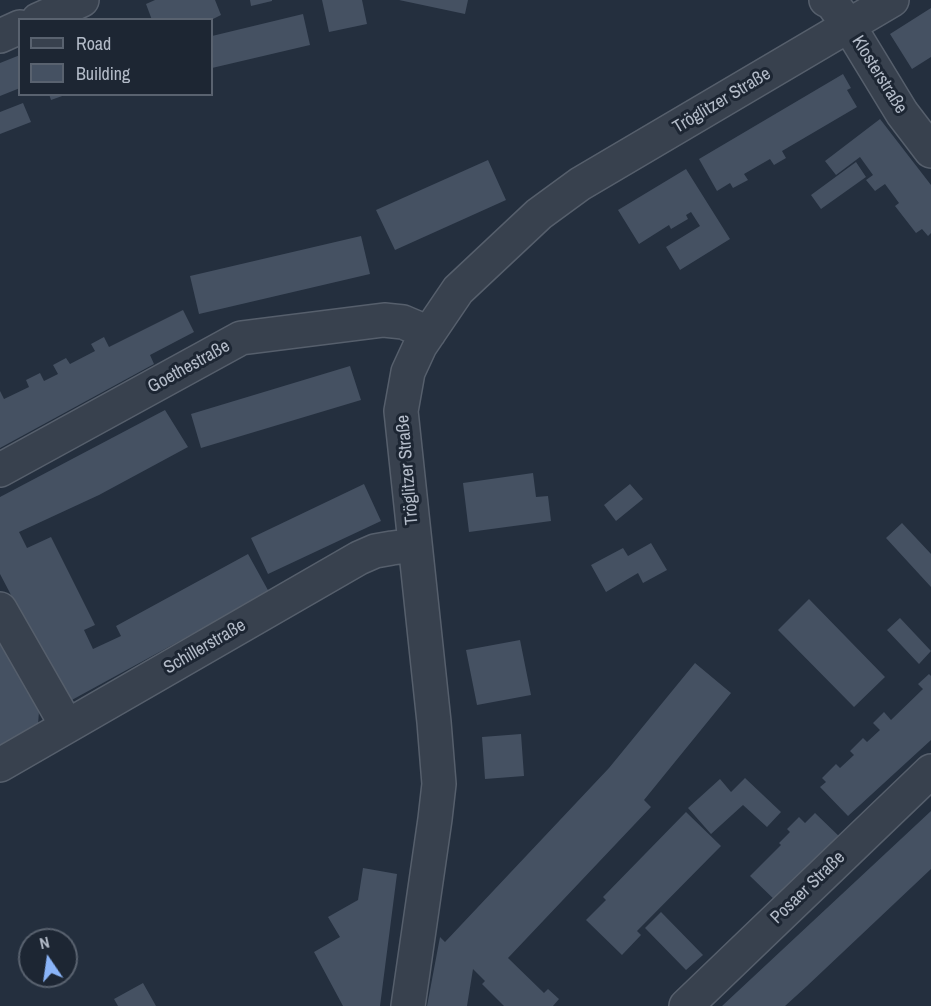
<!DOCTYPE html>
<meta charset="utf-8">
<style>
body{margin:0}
#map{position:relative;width:931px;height:1006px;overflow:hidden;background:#242f3e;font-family:"Archivo Narrow",sans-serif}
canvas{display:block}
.legend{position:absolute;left:18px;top:18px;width:195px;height:78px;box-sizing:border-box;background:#1d2633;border:2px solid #59626f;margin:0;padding:8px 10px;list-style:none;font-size:18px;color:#b4bcc9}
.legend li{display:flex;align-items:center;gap:12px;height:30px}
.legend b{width:30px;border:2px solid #59626f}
.north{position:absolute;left:18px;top:928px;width:60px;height:60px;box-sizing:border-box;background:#1d2633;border:2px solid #59626f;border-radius:50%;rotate:347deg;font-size:16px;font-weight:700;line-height:24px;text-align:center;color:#b4bcc9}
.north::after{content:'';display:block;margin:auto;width:21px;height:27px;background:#8ab4f8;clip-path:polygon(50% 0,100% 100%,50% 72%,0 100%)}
</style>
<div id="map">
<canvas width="931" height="1006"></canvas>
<ul class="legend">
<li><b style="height:8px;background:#38414e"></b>Road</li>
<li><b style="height:16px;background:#455162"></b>Building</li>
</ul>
<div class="north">N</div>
</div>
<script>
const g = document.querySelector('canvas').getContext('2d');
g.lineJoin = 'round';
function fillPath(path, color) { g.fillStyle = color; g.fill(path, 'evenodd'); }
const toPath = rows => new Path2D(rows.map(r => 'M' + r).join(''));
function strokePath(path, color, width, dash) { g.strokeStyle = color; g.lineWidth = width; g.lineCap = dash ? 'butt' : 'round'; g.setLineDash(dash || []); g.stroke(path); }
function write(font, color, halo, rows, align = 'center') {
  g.font = font + ' "Archivo Narrow",sans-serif'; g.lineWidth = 6; g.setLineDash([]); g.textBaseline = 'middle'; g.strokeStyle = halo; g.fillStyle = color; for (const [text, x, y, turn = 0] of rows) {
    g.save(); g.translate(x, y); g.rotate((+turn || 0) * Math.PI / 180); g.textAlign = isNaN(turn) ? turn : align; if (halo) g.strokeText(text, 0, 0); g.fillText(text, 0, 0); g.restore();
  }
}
const building = toPath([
 [155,0,215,0,221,15,211,20,152,20,146,4],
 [250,0,272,0,272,1,251,6],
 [322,0,362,0,367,24,329,32],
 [399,0,468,0,465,14],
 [931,8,931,57,912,69,890,34],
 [303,14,310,45,212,68,212,36],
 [20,55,20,88,0,96,0,63],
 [843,74,851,88,847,90,857,107,782,151,786,158,774,165,770,159,744,174,748,180,733,188,730,183,717,191,699,159],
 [49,94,65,94,65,95,51,100],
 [23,103,31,122,0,134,0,112],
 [880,119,931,185,931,233,928,236,922,229,916,233,895,206,899,203,885,184,875,191,866,180,873,175,860,157,836,175,825,161],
 [488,160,506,200,395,250,376,210],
 [856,162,866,177,821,209,811,195],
 [686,169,730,239,680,270,666,247,700,226,691,212,686,215,688,219,671,229,669,225,639,244,618,210],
 [361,236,370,274,199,314,190,276],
 [183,310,194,332,150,355,154,364,0,448,0,391,4,399,29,387,26,380,40,373,44,381,58,374,53,365,66,358,70,364,95,351,91,344,104,337,109,347],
 [350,366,361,400,201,448,191,414],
 [165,410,188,447,99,495,19,532,27,548,51,537,95,625,84,630,93,649,121,636,116,626,248,554,269,592,70,701,41,652,0,574,0,497],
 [533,473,536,497,548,496,551,521,469,532,463,483],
 [364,484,381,521,268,574,251,538],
 [630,484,643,499,616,521,604,505],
 [902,523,931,554,931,587,886,538],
 [651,543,667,570,643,583,638,573,606,592,591,565,623,548,628,556],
 [809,599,885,677,854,707,778,630],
 [900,618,931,651,919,664,887,630],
 [520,640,531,695,477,705,466,650],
 [0,642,13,666,18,663,31,685,25,688,39,711,38,725,0,748],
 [695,663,731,693,644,800,651,807,508,958,544,993,548,989,559,999,553,1006,504,1006,482,984,485,981,473,969,467,1006,427,1006,440,937,445,942,609,768],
 [929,674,931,676,931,740,848,816,820,787,826,782,822,778,836,764,840,768,854,755,850,751,863,738,867,742,880,730,873,723,884,712,891,720,923,689,918,684],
 [521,734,524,776,485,779,482,737],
 [745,778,781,812,767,827,743,805,711,834,688,808,720,779,731,792],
 [931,811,931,869,807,986,785,1006,722,1006],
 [686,812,721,846,637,931,641,935,622,955,586,920,606,900,603,897],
 [815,813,843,840,779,904,750,876,781,845,779,843,790,832,787,829,799,817,805,823],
 [363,868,397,874,380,1006,343,1006,314,952,340,937,328,917,358,900],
 [661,912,703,955,686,970,645,928],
 [143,983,156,1006,118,1006,114,999]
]);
const minor = toPath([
 [826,0,832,3,849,26,902,113,931,151],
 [38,20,82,0],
 [0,36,20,27],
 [0,470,241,338,384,320,403,322,429,333],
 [0,609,67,726],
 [0,765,359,558,375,551,392,548,415,545],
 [408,1006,435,819,439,784,434,722,401,411,408,372,420,346,458,290,539,214,580,184,892,0],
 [686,1006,931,771]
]);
const streetNames = [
 ["Klosterstraße",879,75,58],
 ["Tröglitzer Straße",722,101,-31],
 ["Goethestraße",189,367,-29],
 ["Tröglitzer Straße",408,470,-95],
 ["Schillerstraße",205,647,-30],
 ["Posaer Straße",808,888,-44]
];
fillPath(building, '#455162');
strokePath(minor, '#565f6c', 36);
strokePath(minor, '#38414e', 33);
write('18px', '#b4bcc9', '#1d2633', streetNames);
</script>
